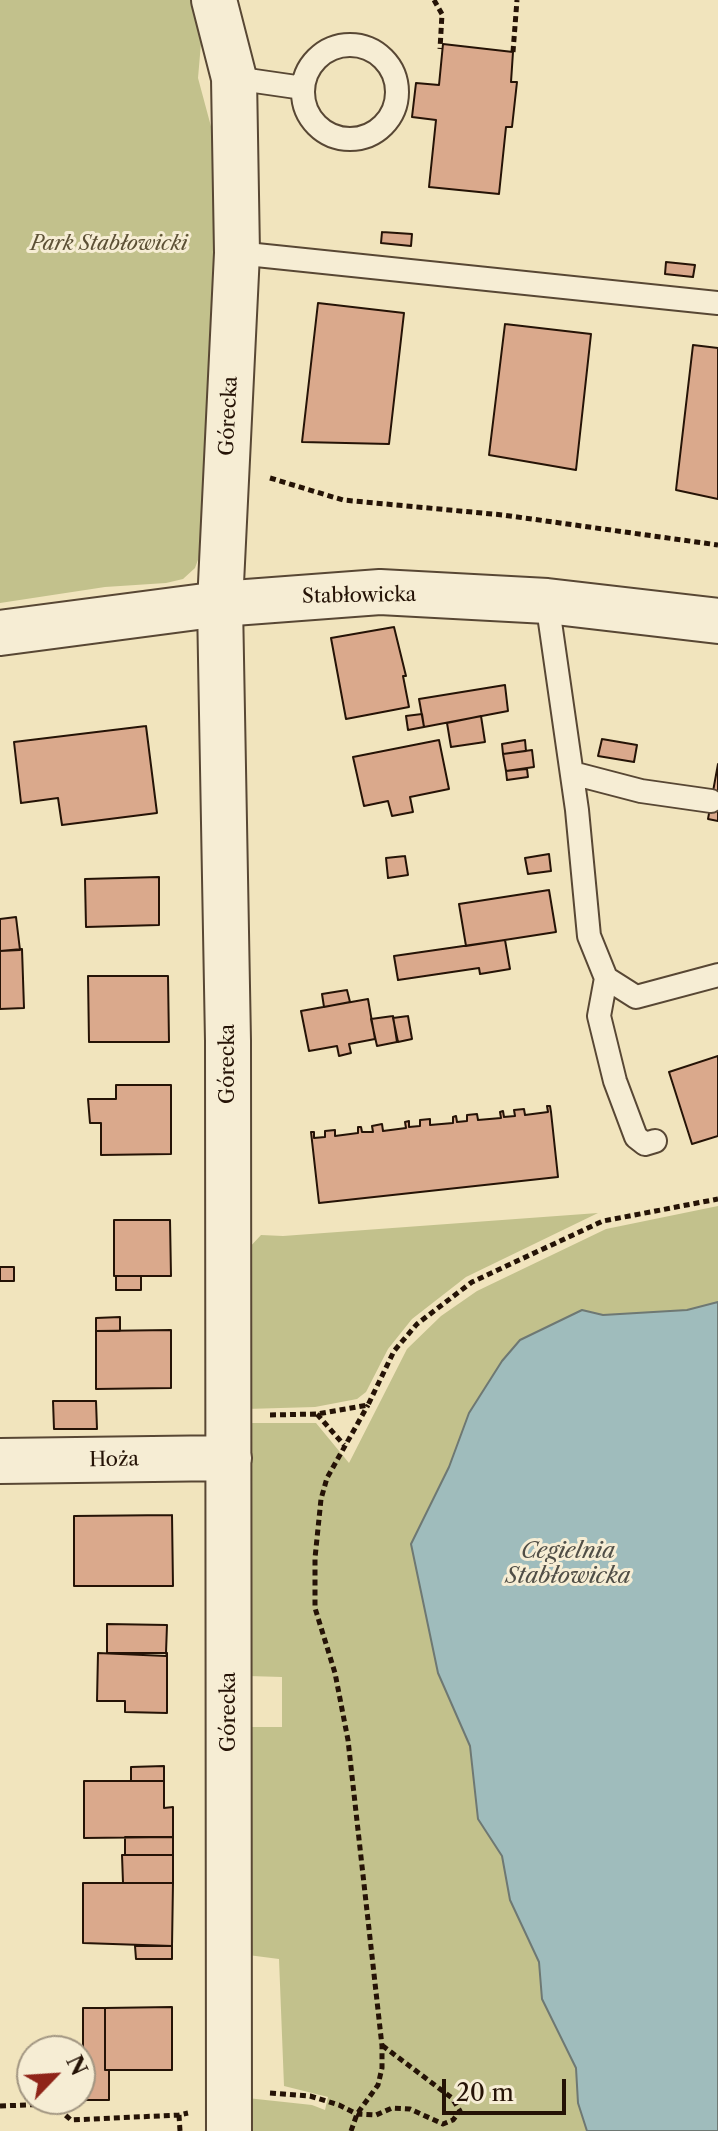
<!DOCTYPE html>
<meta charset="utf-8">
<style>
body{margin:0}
#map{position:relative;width:718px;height:2131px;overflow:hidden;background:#f1e4bd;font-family:"Libre Caslon Text",serif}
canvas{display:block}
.north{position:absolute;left:16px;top:2035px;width:80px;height:80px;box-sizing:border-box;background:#f6edd4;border:2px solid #a29682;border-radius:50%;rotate:65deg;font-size:22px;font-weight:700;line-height:32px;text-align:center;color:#251306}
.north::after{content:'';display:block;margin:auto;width:28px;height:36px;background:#8f2418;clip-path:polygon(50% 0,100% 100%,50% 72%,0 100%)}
.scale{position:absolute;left:442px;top:2079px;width:124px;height:36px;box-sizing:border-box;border:4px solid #251306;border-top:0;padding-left:10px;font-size:24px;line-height:28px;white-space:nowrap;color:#251306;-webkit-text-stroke:6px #f6edd4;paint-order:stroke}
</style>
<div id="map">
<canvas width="718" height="2131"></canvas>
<div class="north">N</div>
<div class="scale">20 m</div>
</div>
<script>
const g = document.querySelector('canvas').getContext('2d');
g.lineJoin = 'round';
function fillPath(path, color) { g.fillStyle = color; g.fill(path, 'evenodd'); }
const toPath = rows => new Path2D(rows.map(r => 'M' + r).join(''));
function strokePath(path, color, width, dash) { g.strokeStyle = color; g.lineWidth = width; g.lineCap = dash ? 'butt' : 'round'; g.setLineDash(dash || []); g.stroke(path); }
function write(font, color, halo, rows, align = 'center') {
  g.font = font + ' "Libre Caslon Text",serif'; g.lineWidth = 6; g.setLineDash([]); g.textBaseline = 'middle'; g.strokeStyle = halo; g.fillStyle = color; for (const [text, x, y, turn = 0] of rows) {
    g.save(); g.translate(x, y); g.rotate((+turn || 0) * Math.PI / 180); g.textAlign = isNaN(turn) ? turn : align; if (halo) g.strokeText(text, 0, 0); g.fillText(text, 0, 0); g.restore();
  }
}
const green = toPath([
 [0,0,197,0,203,20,198,78,213,134,220,195,203,546,195,568,183,579,166,583,105,587,0,603],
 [718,1206,718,1302,687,1310,603,1315,582,1310,566,1319,469,1413,449,1467,438,1673,470,1746,478,1819,502,1856,510,1900,540,1962,542,1999,576,2068,578,2103,587,2131,248,2131,247,2098,312,2105,325,2110,328,2097,284,2086,279,1959,248,1955,247,1727,282,1727,282,1677,248,1676,247,1423,316,1423,349,1463,407,1349,441,1316,477,1291,606,1229],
 [598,1213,466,1277,412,1319,388,1349,366,1392,357,1399,315,1407,246,1409,247,1250,261,1235,283,1236]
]);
const water = toPath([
 [718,1302,718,2131,587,2131,578,2103,576,2068,542,1999,539,1962,510,1900,502,1856,478,1819,470,1746,438,1673,411,1544,449,1467,469,1413,502,1361,520,1340,582,1310,603,1315,687,1310,718,1302]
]);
const building = toPath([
 [443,44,513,52,511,82,517,82,512,127,506,127,499,194,429,187,436,120,412,117,416,83,439,85,443,44],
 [382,232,412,234,411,246,381,243,382,232],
 [666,262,695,265,693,277,665,274,666,262],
 [318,303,404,313,389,444,302,442,318,303],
 [505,324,591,334,576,470,489,455,505,324],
 [693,345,718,348,718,499,676,490,693,345],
 [394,627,406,676,403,676,409,707,346,719,331,638,394,627],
 [505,685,508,711,424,727,419,699,505,685],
 [422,714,424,727,408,730,406,716,422,714],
 [481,716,485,742,451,747,447,723,481,716],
 [146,726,157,813,62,825,58,798,21,803,14,742,146,726],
 [602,739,637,745,634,762,598,756,602,739],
 [439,740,449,789,410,797,413,812,392,816,388,801,364,806,353,757,439,740],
 [525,740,526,751,503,754,502,744,525,740],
 [532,750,534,767,506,771,503,754,532,750],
 [718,764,718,821,708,819,718,764],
 [527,769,528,777,507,780,506,771,527,769],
 [549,854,551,871,528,874,525,858,549,854],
 [405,856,408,875,388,878,386,858,405,856],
 [159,877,159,925,86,927,85,879,159,877],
 [549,890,556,932,466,946,459,904,549,890],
 [16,917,20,950,0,951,0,919,16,917],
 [505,940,510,969,480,974,479,968,398,980,394,956,505,940],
 [22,949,24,1008,0,1009,0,951,22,949],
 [88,976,168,976,169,1042,89,1042,88,976],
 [347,990,350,1002,324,1007,322,994,347,990],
 [368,999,375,1039,349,1044,351,1053,339,1056,337,1046,309,1051,301,1011,368,999],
 [393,1016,397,1042,377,1046,371,1019,393,1016],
 [408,1016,412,1039,398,1042,393,1018,408,1016],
 [718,1056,718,1136,692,1144,669,1072,718,1056],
 [116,1085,171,1085,171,1154,101,1155,101,1123,90,1123,88,1099,116,1099,116,1085],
 [547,1106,550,1106,551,1112,558,1177,319,1203,311,1132,314,1132,314,1138,325,1137,325,1131,335,1130,335,1136,358,1133,358,1127,361,1127,362,1132,373,1132,372,1126,382,1124,383,1131,406,1128,405,1122,409,1121,409,1127,420,1126,420,1120,430,1119,430,1125,453,1123,453,1117,456,1116,457,1122,467,1121,467,1115,477,1114,478,1120,501,1118,500,1112,503,1111,504,1117,515,1116,514,1110,524,1109,525,1115,548,1112,547,1106],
 [114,1220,170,1220,171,1276,114,1276,114,1220],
 [0,1267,14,1267,14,1281,0,1281,0,1267],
 [116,1276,141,1276,141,1290,116,1290,116,1276],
 [120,1317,120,1331,96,1331,96,1318,120,1317],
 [171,1330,171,1388,96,1389,96,1331,171,1330],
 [53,1401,96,1401,97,1429,54,1429,53,1401],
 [172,1515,173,1586,74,1586,74,1516,172,1515],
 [107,1624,167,1625,166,1653,107,1653,107,1624],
 [98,1653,166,1656,167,1653,167,1713,125,1712,125,1701,97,1701,98,1653],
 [164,1766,164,1781,131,1781,131,1767,164,1766],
 [84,1781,164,1781,164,1808,173,1807,173,1837,84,1838,84,1781],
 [125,1837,173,1837,173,1855,125,1855,125,1837],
 [122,1855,173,1855,173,1883,123,1883,122,1855],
 [83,1883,173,1883,172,1946,83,1943,83,1883],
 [135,1946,172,1946,172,1959,136,1959,135,1946],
 [172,2007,172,2070,105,2070,105,2008,172,2007],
 [83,2008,105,2008,105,2070,109,2070,109,2100,83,2100,83,2008]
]);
const path = toPath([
 [434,0,442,14,440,49],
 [513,52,517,0],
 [270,478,343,500,503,515,718,545],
 [317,1414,344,1445],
 [270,1415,317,1414,368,1405,394,1351,417,1324,472,1282,603,1221,718,1199],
 [270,2093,310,2096,339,2105,357,2114,376,2115,392,2108,410,2109,443,2124,453,2120,460,2111,452,2098,383,2046],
 [0,2106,53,2104,71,2120,179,2115,188,2113],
 [179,2115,180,2131],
 [351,2131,357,2114,378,2085,382,2068,382,2046,348,1740,335,1673,315,1608,315,1558,321,1499,327,1478,368,1405]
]);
const service = toPath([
 '303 92a47 47 0 1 1 94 0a47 47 0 1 1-94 0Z',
 [234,78,303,88],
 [237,253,718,303],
 [547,601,577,810,589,936,606,978,636,997,718,975],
 [572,773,641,791,711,801],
 [606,978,599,1016,615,1081,636,1137,645,1144,655,1141]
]);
const minor = toPath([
 [214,0,234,78,237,253,220,604,228,1041,229,2131],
 [0,1461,229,1458]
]);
const tertiary = toPath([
 [0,633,220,604,380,592,547,601,718,621]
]);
const parkNames = [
 ["Park Stabłowicki",109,244]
];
const streetNames = [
 ["Górecka",229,416,-87],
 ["Stabłowicka",359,596,-1],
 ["Górecka",228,1064,-90],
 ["Hoża",114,1460,-1],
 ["Górecka",229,1712,-90]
];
const waterNames = [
 ["Cegielnia",568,1552],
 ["Stabłowicka",568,1577]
];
fillPath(green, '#c2c18c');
fillPath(water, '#9fbcbc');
strokePath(water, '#6e7873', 2);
fillPath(building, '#daa98c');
strokePath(building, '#251306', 2);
strokePath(service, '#584734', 26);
strokePath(minor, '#584734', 48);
strokePath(tertiary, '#584734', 48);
strokePath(path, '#251306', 5, [6, 4]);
strokePath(service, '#f6edd4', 22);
strokePath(minor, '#f6edd4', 44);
strokePath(tertiary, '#f6edd4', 44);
write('italic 20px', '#5c5035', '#f6edd4', parkNames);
write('20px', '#251306', '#f6edd4', streetNames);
write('italic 22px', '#504e46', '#f6edd4', waterNames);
</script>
